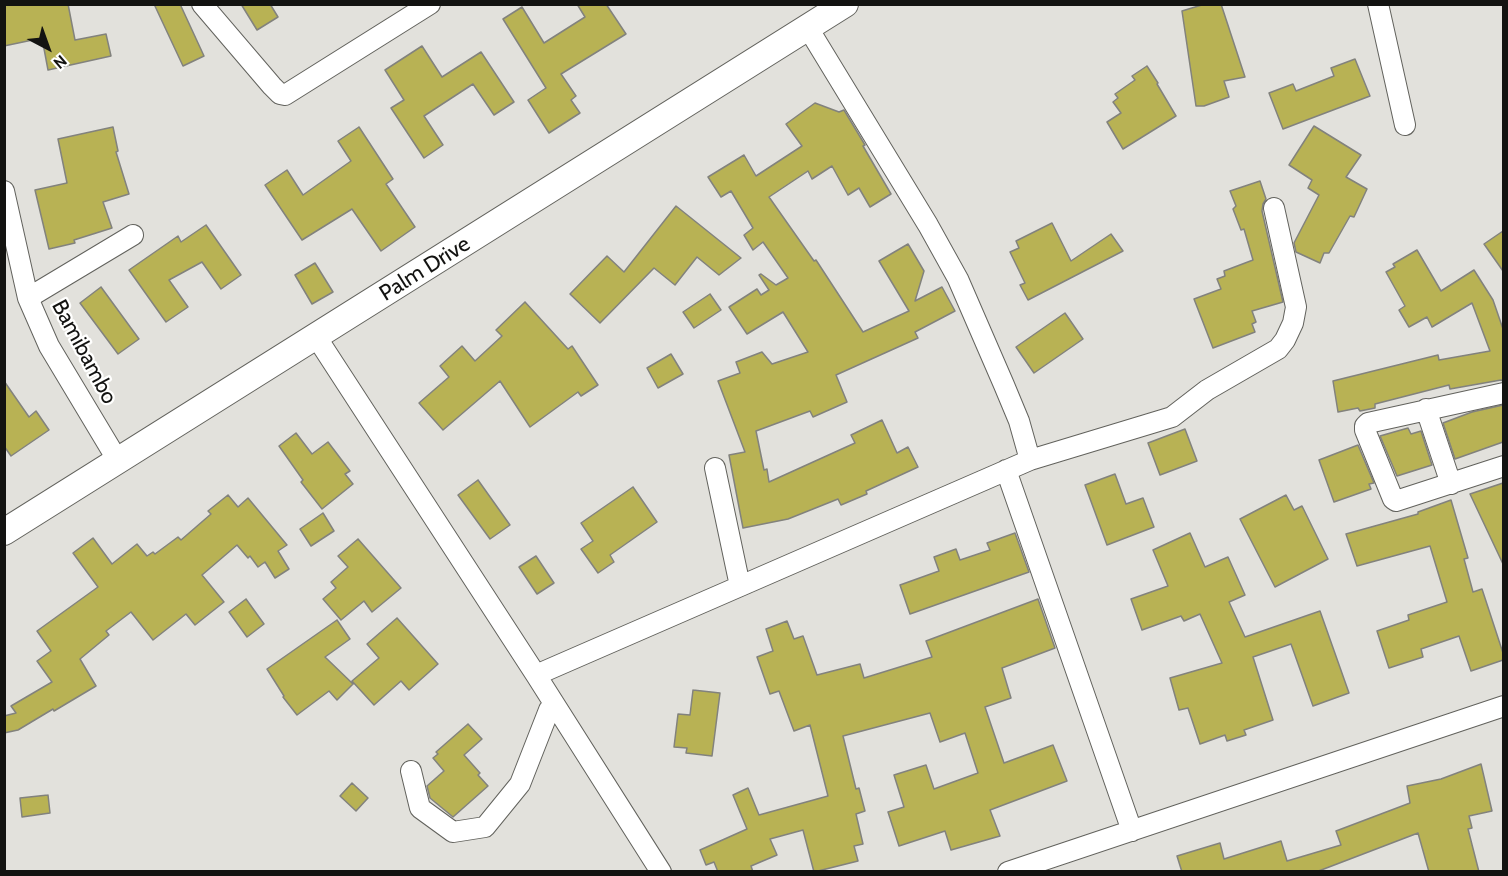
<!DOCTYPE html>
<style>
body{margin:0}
#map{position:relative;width:1508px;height:876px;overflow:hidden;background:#e2e1dc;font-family:Cabin,sans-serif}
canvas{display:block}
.frame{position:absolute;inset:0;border:6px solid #131311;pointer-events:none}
.north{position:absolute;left:18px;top:18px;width:60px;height:60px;-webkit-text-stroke:4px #fffffe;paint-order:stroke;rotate:139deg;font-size:16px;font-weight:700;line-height:24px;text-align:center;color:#131311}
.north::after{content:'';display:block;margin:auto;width:21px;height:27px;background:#131311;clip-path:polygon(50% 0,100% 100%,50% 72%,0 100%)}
</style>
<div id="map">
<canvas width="1508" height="876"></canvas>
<div class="frame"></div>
<div class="north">N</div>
</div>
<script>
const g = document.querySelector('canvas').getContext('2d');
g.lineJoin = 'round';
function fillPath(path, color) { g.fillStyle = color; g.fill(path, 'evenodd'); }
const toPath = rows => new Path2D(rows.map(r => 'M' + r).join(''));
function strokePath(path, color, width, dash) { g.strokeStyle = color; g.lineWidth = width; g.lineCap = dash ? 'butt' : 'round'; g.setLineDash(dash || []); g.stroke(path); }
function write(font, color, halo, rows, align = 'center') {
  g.font = font + ' Cabin,sans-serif'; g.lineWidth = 4.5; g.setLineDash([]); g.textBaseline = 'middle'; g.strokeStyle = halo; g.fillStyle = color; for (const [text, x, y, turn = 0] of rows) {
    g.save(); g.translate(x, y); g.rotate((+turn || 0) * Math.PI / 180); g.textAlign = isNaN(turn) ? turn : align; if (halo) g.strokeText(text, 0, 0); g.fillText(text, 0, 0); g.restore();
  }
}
const building = toPath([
 [4,4,68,4,75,40,106,34,111,56,48,70,42,38,4,46,4,4],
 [154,4,180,4,204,56,183,66,154,4],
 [241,4,270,4,278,17,257,30,241,4],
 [577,4,606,4,626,34,561,74,576,96,571,100,580,113,549,133,528,100,546,88,503,19,522,7,544,43,585,17,577,4],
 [1205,4,1221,4,1245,77,1224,81,1229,97,1204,106,1196,106,1182,11,1205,4],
 [422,46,442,77,481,52,514,102,494,115,473,84,424,116,443,145,424,158,391,108,404,100,385,70,422,46],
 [1355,59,1370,96,1283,129,1269,93,1293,84,1296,91,1334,76,1331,68,1355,59],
 [1147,66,1158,83,1157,84,1176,116,1123,149,1107,122,1121,113,1113,102,1118,98,1115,94,1135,80,1132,76,1147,66],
 [815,103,839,112,844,110,865,145,863,146,891,194,870,207,859,188,848,195,832,166,812,179,808,171,769,197,814,261,816,260,863,332,909,311,879,261,908,244,924,271,915,301,942,287,955,311,915,332,918,338,836,375,847,402,813,417,810,411,756,431,764,470,767,469,769,482,855,443,851,435,882,420,897,453,908,447,918,467,866,491,867,494,841,505,838,499,788,519,743,528,729,455,745,452,718,381,740,373,736,362,762,352,772,364,808,352,783,312,747,334,729,307,757,289,761,295,769,290,759,275,761,274,776,285,788,278,763,242,753,250,744,235,753,228,731,191,721,197,708,177,744,155,756,176,802,146,786,124,815,103],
 [1314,126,1361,155,1346,177,1367,189,1354,217,1350,216,1329,253,1324,253,1320,263,1296,252,1294,243,1319,195,1308,188,1312,180,1289,165,1314,126],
 [113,127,118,151,116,152,129,194,103,202,112,228,74,240,75,243,49,249,35,190,67,183,58,139,113,127],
 [359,127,393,179,386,184,415,227,381,251,352,209,302,240,265,185,287,170,303,195,351,161,338,141,359,127],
 [1260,181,1266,199,1263,204,1262,211,1283,302,1252,311,1256,322,1252,324,1255,332,1213,348,1194,299,1221,289,1217,279,1225,276,1224,271,1253,260,1244,229,1241,230,1233,209,1236,206,1230,191,1260,181],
 [676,206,741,258,719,275,697,257,675,285,654,268,600,323,570,294,607,256,624,272,676,206],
 [1052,223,1071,261,1111,234,1123,251,1028,300,1020,285,1025,283,1010,252,1019,248,1016,241,1052,223],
 [206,225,241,275,221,289,202,262,169,280,188,307,166,322,129,270,178,236,181,242,206,225],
 [1503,231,1503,271,1484,244,1503,231],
 [1417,250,1441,291,1474,270,1493,300,1503,329,1503,381,1501,380,1450,389,1449,385,1375,404,1375,408,1360,411,1358,408,1338,412,1333,381,1438,355,1439,360,1490,351,1472,303,1432,327,1427,317,1409,327,1399,310,1405,306,1386,272,1395,267,1393,264,1417,250],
 [315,263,333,292,312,304,295,275,315,263],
 [101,287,139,339,118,354,80,303,101,287],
 [710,294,721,310,694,328,683,312,710,294],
 [525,302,568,349,572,346,598,385,581,396,578,392,530,427,500,381,443,430,419,403,449,377,440,366,462,346,475,361,502,336,496,330,525,302],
 [1065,313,1083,339,1034,373,1016,347,1065,313],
 [671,354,683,374,658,388,647,368,671,354],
 [4,381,29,417,36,411,49,430,11,456,4,446,4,381],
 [1503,405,1503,442,1455,459,1443,423,1472,412,1503,405],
 [1408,428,1411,434,1421,431,1432,465,1397,476,1380,436,1408,428],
 [1185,429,1197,461,1160,475,1148,443,1185,429],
 [296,433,312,454,328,442,350,471,345,474,353,484,322,509,301,482,303,480,279,446,296,433],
 [1358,445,1374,483,1369,484,1371,489,1334,502,1319,460,1358,445],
 [1115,474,1126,504,1143,498,1154,527,1107,545,1085,485,1115,474],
 [478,480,510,525,490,539,458,495,478,480],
 [1503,483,1503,564,1470,494,1503,483],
 [633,487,657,522,610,555,614,562,598,573,581,549,593,541,581,523,633,487],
 [228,495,238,507,248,498,287,545,278,551,289,569,275,578,265,562,258,567,250,556,248,558,237,545,202,575,224,602,195,625,186,614,153,640,131,612,106,631,109,635,80,659,96,686,54,711,53,709,18,730,4,733,4,716,16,713,11,706,52,682,37,661,51,651,37,631,98,587,73,553,93,538,112,564,137,544,147,556,153,552,155,554,178,537,181,540,211,514,208,511,228,495],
 [1286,495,1294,510,1302,506,1328,559,1275,587,1240,519,1286,495],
 [1451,500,1468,558,1464,559,1473,592,1482,589,1503,653,1503,660,1471,671,1459,636,1421,649,1423,657,1389,668,1377,631,1409,620,1408,615,1447,602,1430,546,1357,566,1346,534,1418,514,1418,512,1451,500],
 [323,513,334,531,311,546,300,529,323,513],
 [1015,533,1029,572,910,614,900,585,939,571,934,557,956,549,960,560,990,550,987,543,1015,533],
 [1190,533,1205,567,1228,557,1245,595,1229,602,1245,637,1320,611,1349,693,1313,706,1291,644,1253,657,1273,720,1244,730,1246,735,1227,741,1225,735,1200,744,1188,708,1179,710,1170,678,1222,663,1200,614,1184,621,1181,616,1142,630,1131,599,1168,586,1153,550,1190,533],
 [358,539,401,588,372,612,364,601,341,620,323,599,336,588,331,582,348,567,338,556,358,539],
 [536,556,554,583,537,594,519,567,536,556],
 [246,599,264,624,247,637,229,612,246,599],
 [1038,599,1055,648,1002,668,1011,698,985,707,1004,763,1053,745,1067,781,990,810,1000,836,951,850,945,831,899,846,888,812,904,807,894,775,926,765,934,789,978,773,965,733,940,742,930,713,843,736,856,789,859,788,865,811,856,814,863,844,854,846,858,861,814,872,803,830,770,839,777,855,751,866,753,872,718,872,714,862,706,865,700,850,747,829,733,795,748,788,759,815,828,796,810,725,794,731,779,691,770,694,757,657,773,651,766,629,787,621,794,639,803,636,817,675,860,664,864,678,932,657,926,641,1038,599],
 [397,618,438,664,409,690,401,681,374,705,352,681,379,658,367,644,397,618],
 [337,620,350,639,325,657,353,684,337,700,329,691,297,715,283,697,284,696,267,669,337,620],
 [693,690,720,693,712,756,686,753,687,748,674,747,678,714,690,715,693,690],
 [468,724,482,739,464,755,480,773,478,775,488,786,453,817,430,798,427,786,444,771,433,758,438,754,436,752,468,724],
 [1481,764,1492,811,1469,816,1472,828,1468,829,1479,872,1429,872,1418,833,1316,872,1182,872,1177,856,1220,843,1224,859,1281,841,1287,861,1341,845,1336,831,1410,803,1407,786,1441,779,1481,764],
 [352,783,368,798,356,811,340,796,352,783],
 [48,795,50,813,22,817,20,798,48,795]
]);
const minor = toPath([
 [202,4,272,86,280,94,285,95,430,4],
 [1378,4,1405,125],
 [808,28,928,225,958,279,1004,385,1019,421,1030,460],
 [4,191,28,298,49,346,118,461],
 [28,298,133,235],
 [317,338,536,675,661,872],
 [1504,393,1368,423,1365,426,1365,430,1393,499,1396,501,1504,466],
 [1426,409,1451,484],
 [715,468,740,586],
 [1006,470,1132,831],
 [536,675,1030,460,1172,417,1207,390,1278,349,1285,340,1293,323,1296,307,1274,208],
 [411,771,420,808,453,832,485,827,520,784,549,710,555,705],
 [1008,872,1504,706]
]);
const tertiary = toPath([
 [4,532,845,4]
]);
const streetNames = [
 ["Palm Drive",425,269,-32],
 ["Bamibambo",84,352,62]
];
fillPath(building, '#b8b254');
strokePath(building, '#82827d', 1.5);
strokePath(minor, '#62625d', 22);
strokePath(tertiary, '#62625d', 28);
strokePath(minor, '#fff', 20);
strokePath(tertiary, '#fff', 26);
write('22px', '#131311', '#fffffe', streetNames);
</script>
